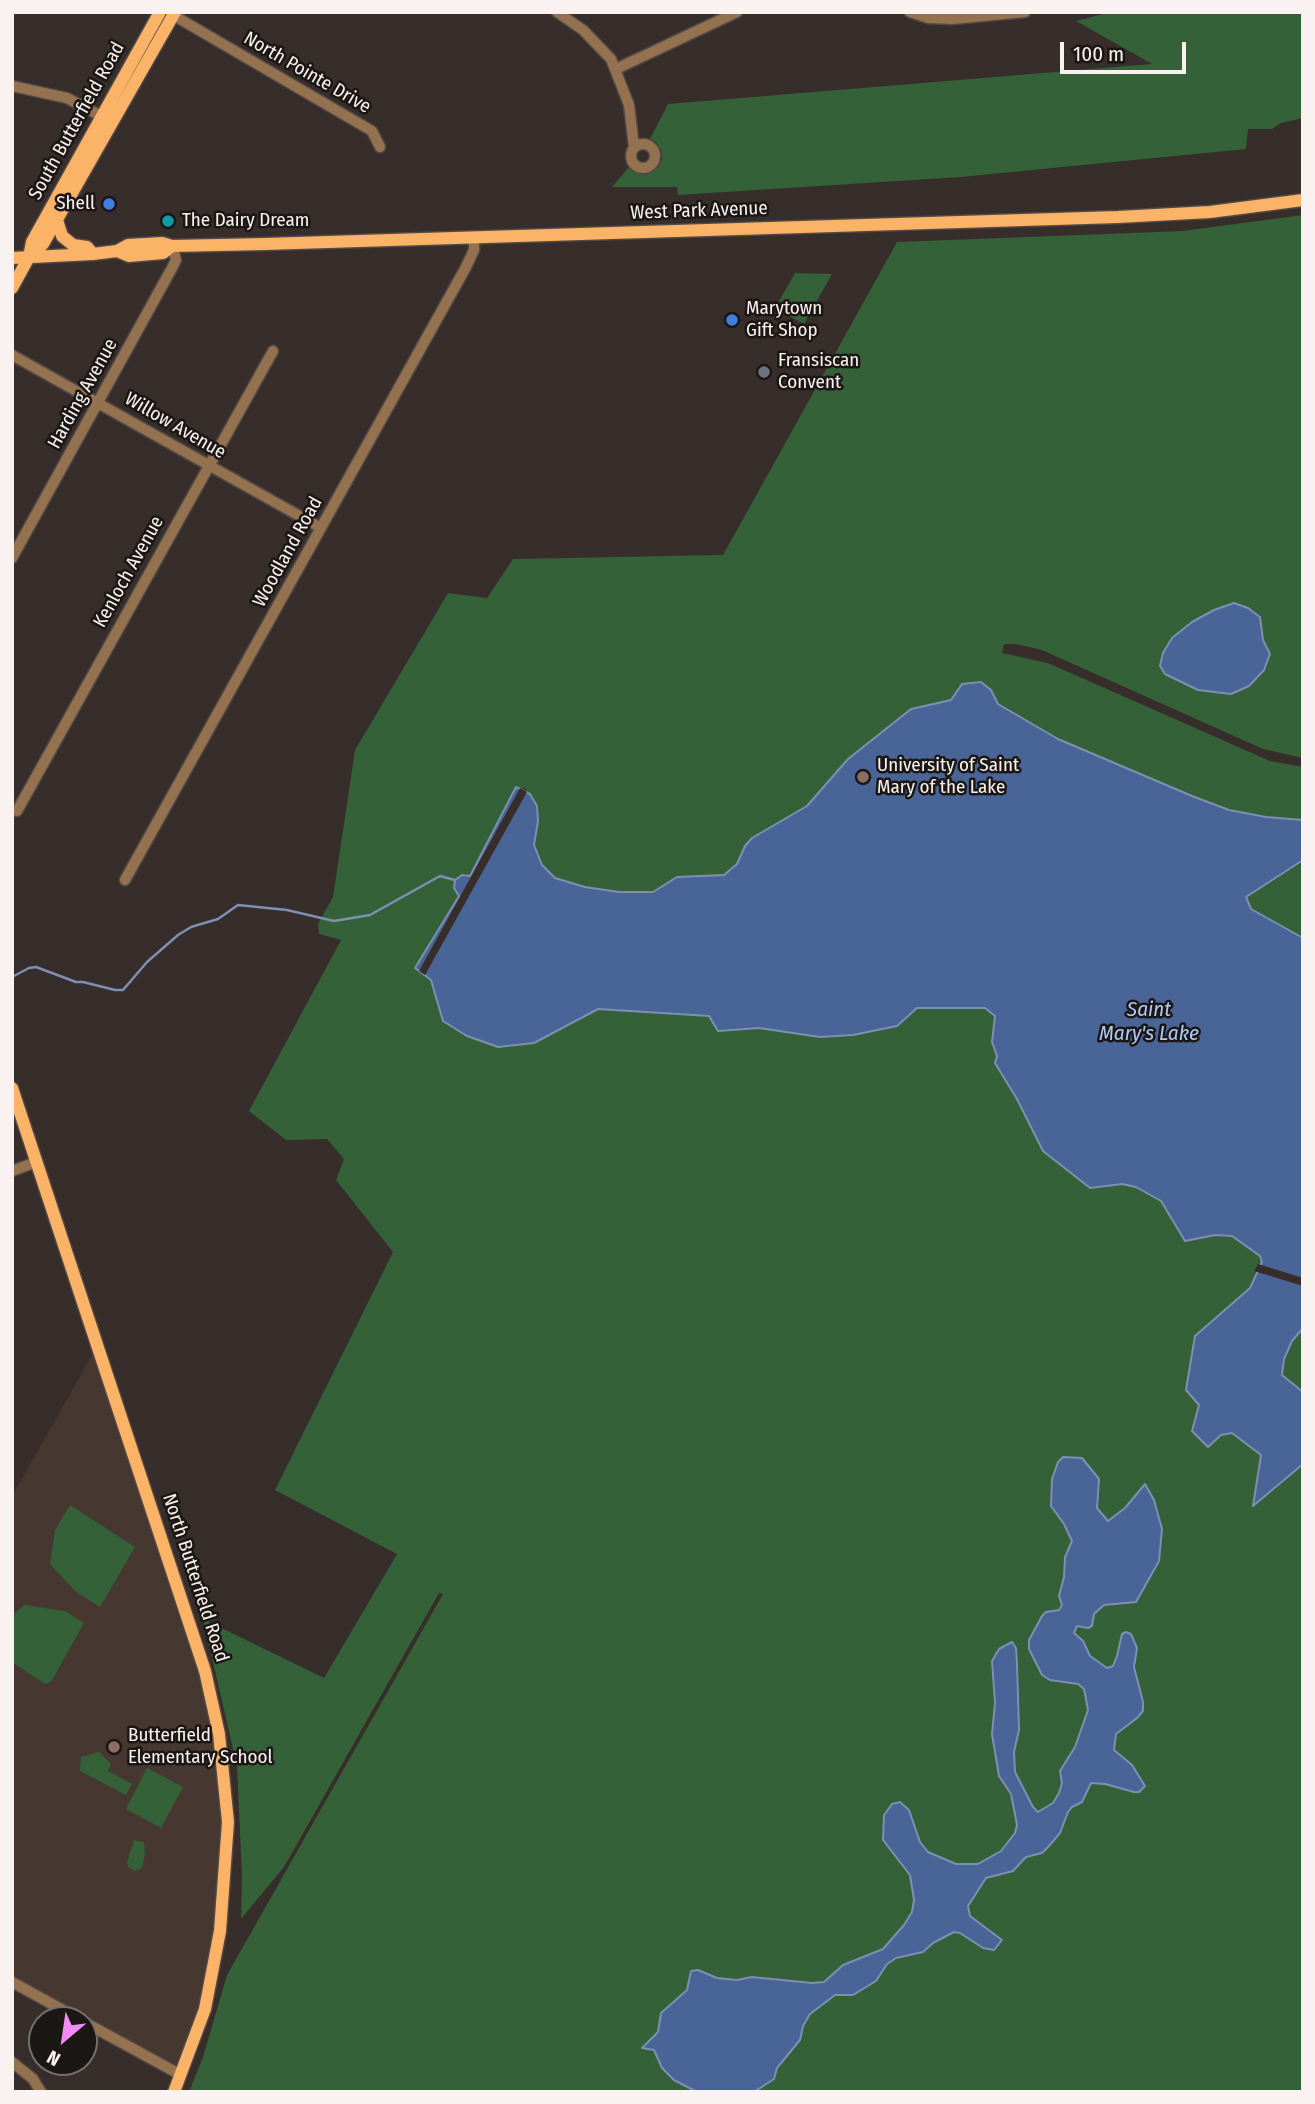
<!DOCTYPE html>
<style>
body{margin:0}
#map{position:relative;width:1315px;height:2104px;overflow:hidden;background:#372d2a;font-family:"Fira Sans Condensed",sans-serif}
canvas{display:block}
.frame{position:absolute;inset:0;border:14px solid #f9f2f0;pointer-events:none}
.north{position:absolute;left:28px;top:2006px;width:70px;height:70px;box-sizing:border-box;background:#1b1715;border:2px solid #746f6d;border-radius:50%;rotate:209deg;font-size:19px;font-weight:700;line-height:28px;text-align:center;color:#f9f2f0}
.north::after{content:'';display:block;margin:auto;width:24px;height:32px;background:#f18bf5;clip-path:polygon(50% 0,100% 100%,50% 72%,0 100%)}
.scale{position:absolute;left:1060px;top:42px;width:126px;height:32px;box-sizing:border-box;border:4px solid #f9f2f0;border-top:0;padding-left:9px;font-size:21px;line-height:24px;white-space:nowrap;color:#f9f2f0;-webkit-text-stroke:5px #1b1715;paint-order:stroke}
</style>
<div id="map">
<canvas width="1315" height="2104"></canvas>
<div class="frame"></div>
<div class="north">N</div>
<div class="scale">100 m</div>
</div>
<script>
const g = document.querySelector('canvas').getContext('2d');
g.lineJoin = 'round';
function fillPath(path, color) { g.fillStyle = color; g.fill(path, 'evenodd'); }
const toPath = rows => new Path2D(rows.map(r => 'M' + r).join(''));
function strokePath(path, color, width, dash) { g.strokeStyle = color; g.lineWidth = width; g.lineCap = dash ? 'butt' : 'round'; g.setLineDash(dash || []); g.stroke(path); }
function write(font, color, halo, rows, align = 'center') {
  g.font = font + ' "Fira Sans Condensed",sans-serif'; g.lineWidth = 5; g.setLineDash([]); g.textBaseline = 'middle'; g.strokeStyle = halo; g.fillStyle = color; for (const [text, x, y, turn = 0] of rows) {
    g.save(); g.translate(x, y); g.rotate((+turn || 0) * Math.PI / 180); g.textAlign = isNaN(turn) ? turn : align; if (halo) g.strokeText(text, 0, 0); g.fillText(text, 0, 0); g.restore();
  }
}
const built = toPath([
 [98,1345,205,1671,228,1822,220,1931,181,2075,12,1981,12,1496]
]);
const green = toPath([
 [1111,12,1303,12,1303,118,1281,123,1272,129,1248,129,1246,149,961,177,678,195,677,187,612,187,629,167,638,173,646,173,659,166,662,159,661,150,656,142,650,139,668,104,1152,64,1076,21],
 [1303,215,1303,758,1263,749,1042,650,1016,644,1004,644,1002,653,1048,663,1270,761,1303,767,1303,820,1266,817,1229,810,1192,796,1058,739,998,704,991,690,911,709,848,759,807,806,752,838,745,846,737,864,724,875,677,877,654,892,619,892,585,887,555,878,542,865,534,845,538,821,537,806,524,787,425,976,431,980,443,1021,467,1036,534,1043,598,1009,709,1016,718,1031,759,1028,820,1037,897,1026,917,1008,985,1008,995,1016,992,1042,997,1056,995,1063,1017,1099,1043,1151,1090,1188,1122,1184,1136,1187,1161,1201,1185,1241,1215,1235,1232,1236,1260,1256,1262,1261,1250,1288,1228,1310,1199,1405,1207,1446,1221,1435,1232,1433,1261,1455,1254,1505,1303,1464,1303,2092,189,2092,203,2057,227,1975,443,1594,439,1593,284,1867,241,1919,242,1877,237,1766,203,1619,324,1678,397,1554,275,1490,393,1252,336,1180,344,1159,327,1139,286,1140,249,1111,341,940,319,934,318,924,333,897,355,750,448,593,487,598,513,559,723,555,897,242,1182,231],
 [1260,617,1263,640,1198,690,1165,674],
 [795,273,832,274,804,324,775,308],
 [1303,860,1303,938,1251,909,1246,897],
 [1303,1328,1303,1392,1281,1375,1284,1359,1292,1341],
 [70,1505,135,1547,100,1607,76,1592,50,1564,55,1530],
 [25,1605,65,1611,84,1623,51,1682,45,1684,12,1662,12,1615],
 [99,1752,111,1764,108,1771,132,1784,126,1795,80,1771,81,1757],
 [147,1768,183,1787,161,1828,126,1809],
 [134,1840,144,1842,145,1854,142,1868,136,1871,129,1868,127,1862]
]);
const water = toPath([
 [1234,603,1248,608,1260,617,1263,640,1270,654,1264,670,1249,686,1231,694,1198,690,1165,674,1160,666,1163,653,1172,638,1192,622,1214,610,1234,603],
 [981,682,991,690,998,704,1058,739,1192,796,1229,810,1266,817,1303,820,1303,860,1246,897,1251,909,1303,938,1303,1328,1292,1341,1284,1359,1282,1375,1303,1392,1303,1464,1253,1506,1261,1455,1232,1433,1221,1435,1208,1447,1192,1431,1199,1405,1186,1390,1195,1336,1250,1288,1262,1262,1260,1256,1232,1236,1215,1235,1185,1241,1161,1201,1136,1187,1122,1184,1090,1188,1043,1151,1017,1099,995,1063,997,1056,992,1042,995,1016,985,1008,917,1008,897,1026,853,1035,820,1037,759,1028,718,1031,709,1016,598,1009,534,1043,498,1047,467,1036,443,1021,431,980,415,968,459,896,454,888,455,880,462,875,470,876,516,787,530,794,537,806,538,821,534,845,542,865,555,878,585,887,619,892,653,892,677,877,724,875,737,864,745,846,752,838,807,806,848,759,911,709,951,700,962,684,981,682],
 [1063,1457,1082,1458,1099,1479,1097,1508,1108,1521,1125,1508,1145,1484,1154,1500,1162,1529,1159,1561,1136,1602,1104,1605,1094,1614,1092,1626,1088,1628,1077,1626,1074,1633,1083,1641,1090,1656,1107,1668,1113,1666,1117,1656,1122,1634,1126,1632,1131,1634,1137,1648,1134,1667,1143,1702,1143,1711,1137,1718,1116,1734,1114,1750,1132,1765,1145,1786,1139,1792,1134,1792,1105,1784,1091,1783,1082,1802,1072,1807,1068,1812,1060,1833,1048,1847,1042,1853,1026,1857,1013,1871,986,1878,968,1906,970,1916,1002,1940,994,1950,983,1948,960,1933,954,1932,933,1943,923,1952,896,1958,887,1964,876,1981,853,1995,835,1995,810,2014,803,2026,800,2040,777,2068,774,2079,754,2092,697,2092,674,2080,662,2068,654,2050,642,2048,658,2032,661,2013,687,1990,691,1971,698,1970,717,1978,737,1980,752,1977,812,1983,824,1982,843,1965,883,1949,904,1925,912,1912,914,1900,910,1875,883,1840,884,1815,892,1804,900,1802,909,1810,920,1842,928,1852,956,1864,978,1864,1001,1851,1015,1833,1017,1825,1011,1794,999,1776,992,1734,995,1703,992,1661,999,1649,1012,1642,1016,1648,1017,1664,1019,1730,1014,1752,1015,1772,1033,1807,1038,1812,1053,1803,1059,1793,1062,1783,1060,1771,1075,1747,1088,1710,1084,1689,1078,1684,1050,1680,1042,1675,1029,1649,1029,1640,1042,1616,1046,1612,1059,1610,1062,1605,1059,1596,1064,1577,1065,1557,1072,1541,1064,1524,1051,1506,1052,1479,1058,1462,1063,1457]
]);
const pier = toPath([
 [520,788,527,792,425,975,419,971],
 [1258,1264,1303,1278,1303,1286,1254,1271]
]);
const stream = toPath([
 [12,977,29,968,36,967,76,982,83,982,115,990,123,990,147,962,178,935,191,927,218,919,238,905,287,910,334,921,370,915,440,876,455,880]
]);
const minor = toPath([
 [557,12,583,30,611,59,629,105,634,147],
 [910,12,928,18,953,19,1025,12],
 [173,15,372,131,380,147],
 [616,69,737,12],
 [12,86,67,98,101,116],
 '631 156a12 12 0 1 1 24 0a12 12 0 1 1-24 0Z',
 [12,355,321,528],
 [12,558,172,268,176,260,172,246],
 [17,811,273,351],
 [125,880,466,267,474,250,474,239],
 [12,1171,36,1162],
 [12,1982,81,2020],
 [84,2022,181,2075],
 [12,2062,33,2079,41,2092]
]);
const major = toPath([
 [57,220,62,236,73,245,87,247,93,254],
 [117,251,129,256,163,253,172,246],
 [29,257,43,244,175,12],
 [12,258,93,254,117,251,128,245,162,243,172,246,265,244,1118,217,1210,212,1303,200],
 [12,288,29,257,32,242,160,12],
 [12,1088,205,1671,219,1734,228,1822,220,1931,205,2009,174,2092]
]);
const markers = [
 [109,204,7,"#3f7fe0"],
 [168,221,7,"#0f9aa8"],
 [732,320,7,"#3f7fe0"],
 [764,372,7,"#6b7280"],
 [863,777,7,"#8d6e63"],
 [114,1747,7,"#8d6e63"]
];
const streetNames = [
 ["North Pointe Drive",307,73,30],
 ["South Butterfield Road",77,121,-61],
 ["West Park Avenue",699,211,-2],
 ["Harding Avenue",83,394,-61],
 ["Willow Avenue",175,426,30],
 ["Woodland Road",288,552,-61],
 ["Kenloch Avenue",129,572,-61],
 ["North Butterfield Road",195,1578,72]
];
const poiNames = [
 ["Shell",95,204,"right"],
 ["The Dairy Dream",182,221],
 ["Marytown",746,309],
 ["Gift Shop",746,331],
 ["Fransiscan",778,361],
 ["Convent",778,383],
 ["University of Saint",877,766],
 ["Mary of the Lake",877,788],
 ["Butterfield",128,1736],
 ["Elementary School",128,1758]
];
const waterNames = [
 ["Saint",1149,1010],
 ["Mary's Lake",1149,1034]
];
fillPath(built, '#473731');
fillPath(green, '#346138');
fillPath(water, '#496597');
strokePath(water, '#7e8fb2', 2);
fillPath(pier, '#372d2a');
strokePath(stream, '#7e8fb2', 2.5);
strokePath(minor, '#524946', 13);
strokePath(major, '#524946', 15);
strokePath(minor, '#95724f', 10);
strokePath(major, '#fbb367', 12);
for (const [x, y, r, color] of markers) { const dot = new Path2D(); dot.arc(x, y, r, 0, 2 * Math.PI); g.fillStyle = color; g.fill(dot); strokePath(dot, '#1b1715', 2.5); }
write('19px', '#f9f2f0', '#1b1715', streetNames);
write('19px', '#f9f2f0', '#1b1715', poiNames, 'left');
write('italic 21px', '#b0caf8', '#1b1715', waterNames);
</script>
